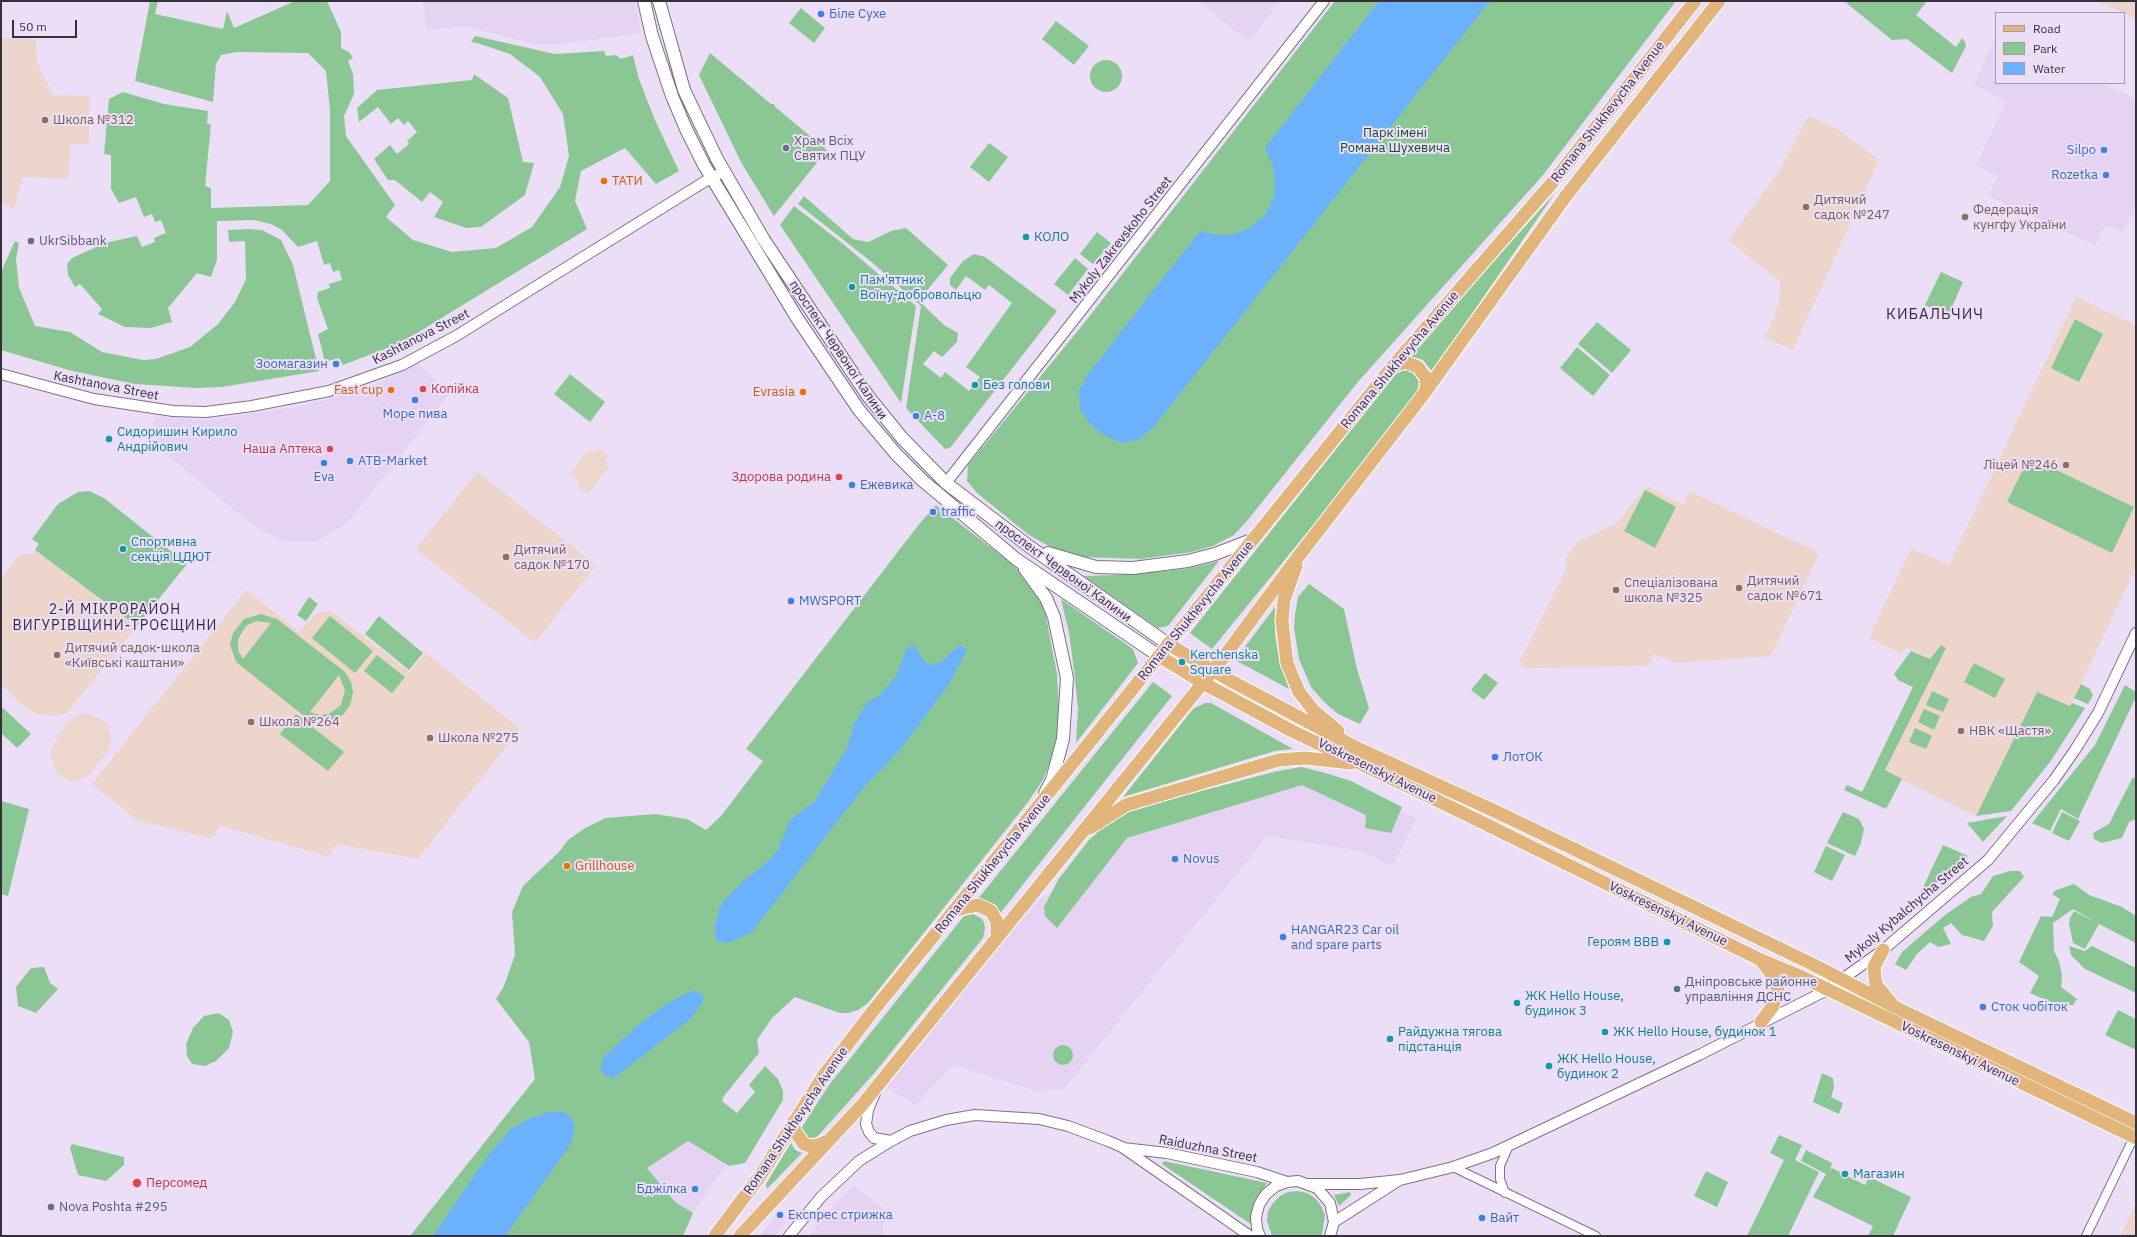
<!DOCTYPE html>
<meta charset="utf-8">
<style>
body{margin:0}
#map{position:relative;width:2137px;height:1237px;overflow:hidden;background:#eddef8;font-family:"IBM Plex Sans",sans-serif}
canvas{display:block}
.frame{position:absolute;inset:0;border:2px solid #36303a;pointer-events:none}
.legend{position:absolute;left:1995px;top:12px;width:130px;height:72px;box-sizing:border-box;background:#eddef8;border:1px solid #a498ac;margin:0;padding:5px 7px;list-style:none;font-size:12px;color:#36303a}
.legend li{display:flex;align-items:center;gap:8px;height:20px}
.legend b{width:20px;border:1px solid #a498ac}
.scale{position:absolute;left:12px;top:20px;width:65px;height:18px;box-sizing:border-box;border:2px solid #36303a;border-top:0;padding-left:5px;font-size:12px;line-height:14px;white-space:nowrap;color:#36303a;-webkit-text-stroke:3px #eddef8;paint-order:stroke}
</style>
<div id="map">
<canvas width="2137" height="1237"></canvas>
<div class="frame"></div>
<ul class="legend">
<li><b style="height:5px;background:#e2b57d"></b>Road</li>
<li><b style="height:11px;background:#8bc794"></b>Park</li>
<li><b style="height:11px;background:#6cb1fc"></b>Water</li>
</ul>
<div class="scale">50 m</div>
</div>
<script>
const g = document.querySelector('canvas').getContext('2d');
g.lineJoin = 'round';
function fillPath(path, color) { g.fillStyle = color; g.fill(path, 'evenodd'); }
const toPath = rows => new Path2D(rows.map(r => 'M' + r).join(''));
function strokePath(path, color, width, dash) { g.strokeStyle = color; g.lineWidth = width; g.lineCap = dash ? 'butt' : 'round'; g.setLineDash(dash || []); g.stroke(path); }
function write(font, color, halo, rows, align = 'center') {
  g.font = font + ' "IBM Plex Sans",sans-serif'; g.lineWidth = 4; g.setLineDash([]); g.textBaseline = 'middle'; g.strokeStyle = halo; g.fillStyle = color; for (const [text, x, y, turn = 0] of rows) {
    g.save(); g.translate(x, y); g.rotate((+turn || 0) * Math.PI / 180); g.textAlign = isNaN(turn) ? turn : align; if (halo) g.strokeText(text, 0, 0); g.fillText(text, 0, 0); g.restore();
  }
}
const built = toPath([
 [423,1,635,1,641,33,559,44,535,44,466,26,427,30],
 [1198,1,1280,1,1249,42],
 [1996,37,1996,83,2100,83,2136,99,2136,206,2123,232,2105,225,2095,246,1988,196,1998,176,1976,165,2006,102,1974,85],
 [418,363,449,394,347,523,318,541,283,541,255,527,158,447,154,417,208,420,297,407,341,396,378,383],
 [1309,773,1416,818,1393,866,1359,851,1267,836,1064,1089,1036,1091,953,1065,915,1105,887,1087,1035,901,1056,891,1105,832],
 [688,1141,725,1165,693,1213,675,1202,647,1168],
 [853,1185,891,1215,883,1225,883,1236,809,1236,838,1200],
 [777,1214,786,1222,775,1236,760,1236]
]);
const industrial = toPath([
 [599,448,608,456,605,461,610,465,588,494,577,486,580,482,570,474,589,449,594,453],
 [84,712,103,720,109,727,111,742,108,751,87,777,74,782,63,778,58,773,51,758,51,749,68,722]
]);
const education = toPath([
 [2096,1,2136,1,2136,20,2124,13],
 [1,38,36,39,37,62,53,95,90,96,89,144,70,145,69,179,23,177,14,209,1,202],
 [1808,116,1836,128,1879,160,1793,350,1765,338,1775,314,1779,301,1780,281,1728,240,1778,173],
 [2076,297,2136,325,2136,566,2071,706,2037,692,1976,816,1885,771,1945,648,1941,645,1930,659,1906,648,1901,654,1869,638,1911,548,1949,565],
 [477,472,596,565,535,643,416,549],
 [1647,486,1683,505,1690,491,1819,553,1771,656,1676,663,1654,654,1648,666,1526,668,1519,663,1566,570,1566,558,1579,541,1616,524],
 [35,550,137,626,67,713,56,716,37,714,27,709,1,684,1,579,20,554,32,554],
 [246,590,299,632,313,616,322,612,332,612,410,672,426,653,520,729,418,859,336,844,329,857,221,826,211,839,137,820,92,784],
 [2136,1203,2136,1236,2120,1236]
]);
const green = toPath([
 [150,1,158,1,155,14,223,29,227,11,234,28,295,1,327,1,341,32,341,48,349,52,353,58,348,61,353,74,354,94,344,116,346,136,395,205,386,217,413,240,452,252,496,248,532,227,560,187,569,156,563,114,540,77,510,54,477,43,471,42,475,36,555,54,604,51,606,56,616,55,621,59,633,55,639,79,655,120,679,171,656,184,625,148,581,171,575,201,587,229,417,333,390,347,343,365,339,358,325,362,318,334,328,329,317,298,318,292,330,288,329,284,342,280,339,270,333,272,330,263,324,265,317,241,298,247,282,230,271,224,253,220,217,221,217,260,211,277,197,273,168,308,172,322,150,328,125,327,98,314,102,309,80,284,75,287,68,275,67,264,72,258,105,243,137,236,142,247,155,242,154,238,166,233,161,220,155,222,152,214,144,217,136,197,119,203,111,189,111,155,104,154,109,99,123,92,164,104,208,111,207,124,211,124,205,186,211,188,211,208,308,205,330,181,330,110,326,71,308,53,237,52,221,55,216,64,213,102,135,81],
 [1335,1,1676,1,1543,175,1357,383,1247,521,1234,535,1213,546,1192,552,1141,559,1082,557,1056,550,1029,535,977,493,967,481,968,465,1085,322],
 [1844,1,1927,1,1916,15,1956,47,1962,38,1965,42,1966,46,1952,73,1907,39,1892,40],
 [801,8,825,28,814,43,789,23],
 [1056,21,1089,46,1074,65,1042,39],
 [710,53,771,104,775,104,774,106,827,150,774,216,742,164,699,75],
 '1090 76a16 16 0 1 1 32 0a16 16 0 1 1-32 0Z',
 [474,74,508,98,523,162,534,163,525,195,481,227,466,228,434,217,443,202,430,192,422,202,395,180,388,180,374,159,390,145,397,154,409,144,407,141,417,132,408,121,404,125,398,118,391,124,378,107,359,122,357,108,377,90,472,80],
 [989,143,1008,157,989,182,970,167],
 [1555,193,1432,372,1423,360,1409,356],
 [804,196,853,239,868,242,891,231,906,228,948,265,925,293,922,304,944,325,958,333,957,342,942,357,934,351,923,364,941,378,945,372,969,391,980,377,966,367,1012,303,989,285,985,290,966,276,956,290,950,285,950,278,963,261,974,254,985,257,1057,311,950,448,945,449,906,408,921,306,874,264,798,204],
 [794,206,842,243,916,306,901,403,780,225],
 [249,229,262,230,281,240,293,265,319,371,222,387,197,388,135,384,72,371,1,350,1,272,15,241,19,243,16,259,19,288,35,326,70,332,102,352,143,360,156,359,190,347,218,324,235,302,246,279,245,241,229,242,228,230],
 [1097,232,1111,243,1093,264,1080,254],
 [1075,258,1088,269,1068,295,1054,284],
 [1941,272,1963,282,1948,316,1925,305],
 [2075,319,2103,334,2079,382,2051,368],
 [1597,322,1631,350,1612,373,1578,344],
 [1577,347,1610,375,1593,396,1560,368],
 [1407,369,1418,377,1419,390,1314,524,1212,649,1190,633,1398,371],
 [570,374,605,402,590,422,554,394],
 [2029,457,2134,507,2112,553,2007,502],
 [1645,490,1676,507,1655,548,1624,531],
 [89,491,104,498,187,564,137,626,35,550,39,544,32,539,58,504,78,492],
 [936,505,1012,564,1025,576,1034,588,1045,611,1057,674,1060,725,1053,754,1044,778,1028,802,868,1003,858,1010,848,1013,840,1013,795,997,772,1018,757,1040,759,1053,724,1096,722,1101,737,1113,755,1092,749,1085,765,1066,778,1079,783,1091,783,1100,745,1163,729,1166,688,1141,647,1168,675,1202,693,1213,683,1236,410,1236,535,1079,529,1042,496,999,504,986,515,955,512,912,523,886,559,852,568,840,585,828,606,818,655,814,687,819,706,830,721,816,763,761,746,749,920,523],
 [1219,561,1168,626,1158,628,1083,576,1117,575,1185,569],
 [1309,584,1344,609,1357,669,1369,708,1360,724,1338,714,1324,702,1311,687,1299,659,1294,628,1295,615,1298,597],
 [309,597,318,604,306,621,297,615],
 [1061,599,1133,649,1138,663,1076,743,1078,708,1074,670,1069,633],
 [1275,607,1275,633,1278,654,1289,689,1235,660],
 [261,614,277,619,345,672,351,682,353,693,350,705,343,715,326,722,308,719,236,662,230,645,233,633,244,619],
 [256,621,271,623,243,659,238,650,238,639,246,626],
 [339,675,345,690,341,705,329,714,319,715,310,712],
 [330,616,373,651,355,673,312,638],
 [379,616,423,653,409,670,365,634],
 [1941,645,1946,648,1885,770,1902,779,1886,809,1844,790,1847,785,1862,792,1913,687,1898,680,1894,674,1911,651,1930,659],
 [377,655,405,677,392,693,364,671],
 [1974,663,2005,679,1995,698,1964,682],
 [1485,673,1498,683,1484,700,1471,690],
 [1153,682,1172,696,998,916,977,900],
 [2081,684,2090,689,2093,695,2088,704,2074,698],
 [2125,685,2136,692,2136,697,2078,819,2061,809,2050,831,2032,823,2095,745],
 [1932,691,1949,699,1943,712,1926,705],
 [2037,692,2070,706,2072,703,2085,708,2050,762,2011,811,1976,816],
 [1205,703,1211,703,1293,749,1275,751,1251,758,1123,797,1193,709],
 [3,708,31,734,17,748,1,733,1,710],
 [1924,709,1940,716,1934,730,1918,722],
 [296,714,344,752,328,771,280,734],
 [1915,728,1932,736,1926,749,1909,742],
 [1301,767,1322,772,1351,781,1402,807,1391,833,1365,828,1366,815,1302,785,1127,838,1057,928,1045,916,1044,907,1058,880,1089,840,1107,823,1128,810,1274,772],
 [2133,777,2136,780,2136,819,2129,822,2122,838,2102,843,2094,839,2093,833,2109,824],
 [1,801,29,809,8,896,1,894],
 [1843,812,1859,819,1864,829,1861,843,1855,856,1827,843],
 [2062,812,2080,821,2069,841,2052,833],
 [2007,816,1983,842,1967,823],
 [1943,845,1968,856,1918,898],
 [1826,846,1845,855,1832,881,1814,872],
 [2010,871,2020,871,2024,877,1992,912,1993,926,1984,941,1962,935,1951,923,1943,928,1951,944,1938,947,1930,942,1917,954,1906,970,1895,964,1902,952,1945,915,1971,897,1981,894,1993,876],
 [2074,884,2089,895,2122,907,2136,916,2136,943,2099,924,2085,949,2073,943,2069,923,2070,918,2074,911,2098,923,2073,909,2053,923,2054,951,2059,961,2062,975,2061,987,2077,999,2073,1005,2058,1005,2030,993,2039,976,2019,962,2041,916,2052,917,2060,899,2052,894,2056,890],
 [973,914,982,919,984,923,985,928,983,938,876,1071,817,1137,808,1139,802,1130,802,1127,829,1085,964,916],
 [2069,946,2085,951,2092,946,2136,968,2136,993,2085,969,2071,955],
 [44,967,50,983,58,989,36,1013,18,1006,16,987,31,968],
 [2118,1010,2136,1019,2136,1050,2105,1035],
 [219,1013,229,1020,233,1032,229,1048,216,1061,205,1066,192,1064,187,1056,186,1044,193,1028,204,1016],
 '1053 1055a10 10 0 1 1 20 0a10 10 0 1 1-20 0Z',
 [1822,1073,1833,1078,1834,1088,1831,1097,1843,1103,1839,1114,1813,1102],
 [1779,1135,1802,1145,1795,1160,1819,1172,1788,1236,1747,1236,1784,1160,1770,1153],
 [791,1143,795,1150,802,1153,767,1189,766,1184],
 [72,1144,124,1157,124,1165,106,1181,78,1175,70,1148],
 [1806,1150,1832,1163,1830,1170,1832,1168,1865,1185,1869,1177,1911,1197,1893,1236,1868,1236,1873,1226,1813,1197,1826,1174,1801,1161],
 [1164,1161,1267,1183,1254,1203,1251,1214,1252,1225,1162,1164],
 [1706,1171,1728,1182,1717,1207,1694,1196],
 [1298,1191,1307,1193,1315,1198,1321,1206,1325,1215,1322,1234,1320,1236,1272,1236,1267,1221,1268,1211,1273,1203,1280,1196,1288,1192],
 [1350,1192,1351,1195,1339,1206,1334,1195]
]);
const water = toPath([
 [1379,1,1490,1,1153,428,1140,439,1123,443,1105,436,1088,422,1080,409,1079,391,1088,374,1200,231,1215,235,1232,235,1250,228,1265,215,1274,197,1275,181,1273,166,1265,148],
 [913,645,925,662,933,665,941,662,959,645,967,650,949,684,901,749,865,786,751,933,728,943,716,941,715,924,722,903,744,880,767,863,778,849,790,820,815,801,848,746,853,726,867,702,879,696,895,678,907,648],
 [694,991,701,994,704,998,702,1003,690,1019,614,1078,605,1076,601,1071,601,1063,605,1056,637,1026,665,1005,688,992],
 [550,1112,562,1112,569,1115,574,1123,574,1133,569,1147,505,1236,433,1236,488,1156,511,1129,529,1119]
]);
const minor = toPath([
 [1453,1167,1596,1236],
 [1505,1193,1500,1179,1500,1166,1509,1145],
 [2086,1236,2134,1137]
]);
const tertiary = toPath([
 [1,374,94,399,173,411,206,412,252,406,329,391,402,365,456,336,712,177,724,172],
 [946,483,1324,1],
 [875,1093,868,1110,866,1124,869,1132,874,1138,891,1141],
 [1123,1148,1167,1153,1257,1172,1287,1182],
 [1309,1184,1360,1184,1400,1180,1453,1167,1493,1153,1699,1055,1827,990,1883,950,1988,860,2054,780,2075,750,2098,713,2136,633],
 [1334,1222,1398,1181],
 [789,1236,821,1197,859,1161,891,1141,910,1131,946,1120,975,1115,1039,1119,1068,1126,1108,1141,1122,1147,1250,1236],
 [1260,1236,1257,1229,1256,1217,1259,1205,1266,1194,1276,1186,1287,1182,1298,1181,1317,1188,1330,1203,1334,1222,1330,1236]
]);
const secondary = toPath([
 [644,1,652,36,672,96,686,129,704,165,797,318,859,410,896,454,922,480,1016,559,1159,656],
 [659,1,684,90,717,159,764,240,868,396,902,438,946,483,1030,547,1168,644],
 [1048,553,1096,567,1133,568,1188,561,1215,554,1254,539],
 [1025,569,1046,598,1054,617,1067,678,1063,739,1052,780,1045,793]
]);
const primary = toPath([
 [1392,367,1405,362,1418,367,1426,378,1427,384,1424,394],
 [1296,566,1284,600,1282,621,1287,663,1299,692,1314,711,1338,731],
 [1168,644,1231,681,1357,748,1497,812,1814,965,1895,1007,2136,1123],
 [1159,656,1203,683,1292,731,1457,810,1761,960,1802,977,2136,1138],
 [1090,828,1126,805,1279,760,1305,758,1351,763],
 [956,910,978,905,991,911,997,922,997,937],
 [1883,950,1874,967,1875,978,1876,985,1891,1003],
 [1761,1022,1773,1006,1778,990,1773,976,1761,960],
 [793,1122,795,1131,804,1144,810,1146,818,1145,825,1142],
 [715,1236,760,1176,824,1075,873,1011,1392,367,1552,183,1695,1],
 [740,1236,862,1105,1223,658,1301,553,1423,395,1566,196,1719,1]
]);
const markers = [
 [821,14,4,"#3f7fe0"],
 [45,120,4,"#8d6e63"],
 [786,148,4,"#6b7280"],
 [2104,150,4,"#3f7fe0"],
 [2106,175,4,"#3f7fe0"],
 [604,181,4,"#e8710a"],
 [1806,207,4,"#8d6e63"],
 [1965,217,4,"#8d6e63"],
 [1026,237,4,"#0f9aa8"],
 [31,241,4,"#5c6f8a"],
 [852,287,4,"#0f9aa8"],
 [336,364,4,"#3f7fe0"],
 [975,385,4,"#0f9aa8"],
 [423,389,4,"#e0444e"],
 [391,390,4,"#e8710a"],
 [803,392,4,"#e8710a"],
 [415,400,4,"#3f7fe0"],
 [916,416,4,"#3f7fe0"],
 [109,439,4,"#0f9aa8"],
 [330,449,4,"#e0444e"],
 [350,461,4,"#3f7fe0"],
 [324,463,4,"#3f7fe0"],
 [2066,465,4,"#8d6e63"],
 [839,477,4,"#e0444e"],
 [852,485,4,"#3f7fe0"],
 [933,512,4,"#3f7fe0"],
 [123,549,4,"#0f9aa8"],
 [506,557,4,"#8d6e63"],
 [1739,588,4,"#8d6e63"],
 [1616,590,4,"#8d6e63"],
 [791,601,4,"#3f7fe0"],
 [57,655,4,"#8d6e63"],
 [1182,662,4,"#0f9aa8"],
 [251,722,4,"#8d6e63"],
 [1961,731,4,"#8d6e63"],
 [430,738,4,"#8d6e63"],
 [1495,757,4,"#3f7fe0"],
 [1175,859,4,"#3f7fe0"],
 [567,866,4,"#e8710a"],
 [1283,937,4,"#3f7fe0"],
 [1667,942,4,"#0f9aa8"],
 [1677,989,4,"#5c6f8a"],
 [1517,1003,4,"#0f9aa8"],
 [1983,1007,4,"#3f7fe0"],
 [1605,1032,4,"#0f9aa8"],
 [1390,1039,4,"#0f9aa8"],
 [1549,1066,4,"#0f9aa8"],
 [1845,1174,4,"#0f9aa8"],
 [137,1183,5,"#e0444e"],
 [695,1189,4,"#3f7fe0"],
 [51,1207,4,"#5c6f8a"],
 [780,1215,4,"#3f7fe0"],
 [1482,1218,4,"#3f7fe0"]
];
const shopNames = [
 ["Біле Сухе",829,14],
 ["Silpo",2096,150,"right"],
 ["Rozetka",2098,175,"right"],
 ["Зоомагазин",328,364,"right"],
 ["Море пива",415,414,"center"],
 ["А-8",924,416],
 ["ATB-Market",358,461],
 ["Eva",324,477,"center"],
 ["Ежевика",860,485],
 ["traffic",941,512],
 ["MWSPORT",799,601],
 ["ЛотОК",1503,757],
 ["Novus",1183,859],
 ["HANGAR23 Car oil",1291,930],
 ["and spare parts",1291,945],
 ["Сток чобіток",1991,1007],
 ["Бджілка",687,1189,"right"],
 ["Експрес стрижка",788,1215],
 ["Вайт",1490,1218]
];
const streetNames = [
 ["Romana Shukhevycha Avenue",1608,112,-52],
 ["Mykoly Zakrevskoho Street",1121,240,-52],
 ["Kashtanova Street",421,337,-27],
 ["проспект Червоної Калини",838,350,56],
 ["Romana Shukhevycha Avenue",1400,360,-50],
 ["Kashtanova Street",106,386,11],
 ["проспект Червоної Калини",1063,571,36],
 ["Romana Shukhevycha Avenue",1196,611,-51],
 ["Voskresenskyi Avenue",1377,771,26],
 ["Romana Shukhevycha Avenue",993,864,-51],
 ["Mykoly Kybalchycha Street",1907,910,-40],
 ["Voskresenskyi Avenue",1668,914,26],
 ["Voskresenskyi Avenue",1960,1054,26],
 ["Romana Shukhevycha Avenue",796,1121,-56],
 ["Raiduzhna Street",1208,1149,11]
];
const educationNames = [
 ["Школа №312",53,120],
 ["Дитячий",1814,200],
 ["садок №247",1814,215],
 ["Федерація",1973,210],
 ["кунгфу України",1973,225],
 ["Ліцей №246",2058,465,"right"],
 ["Дитячий",514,550],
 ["садок №170",514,565],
 ["Дитячий",1747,581],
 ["садок №671",1747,596],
 ["Спеціалізована",1624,583],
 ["школа №325",1624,598],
 ["Дитячий садок-школа",65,648],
 ["«Київські каштани»",65,663],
 ["Школа №264",259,722],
 ["НВК «Щастя»",1969,731],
 ["Школа №275",438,738]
];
const parkNames = [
 ["Парк імені",1395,133],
 ["Романа Шухевича",1395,148]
];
const worshipNames = [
 ["Храм Всіх",794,141],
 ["Святих ПЦУ",794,156]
];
const foodNames = [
 ["ТАТИ",612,181],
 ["Fast cup",383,390,"right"],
 ["Evrasia",795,392,"right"],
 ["Grillhouse",575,866]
];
const cultureNames = [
 ["КОЛО",1034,237],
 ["Пам'ятник",860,280],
 ["Воїну-добровольцю",860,295],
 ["Без голови",983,385],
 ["Сидоришин Кирило",117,432],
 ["Андрійович",117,447],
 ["Спортивна",131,542],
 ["секція ЦДЮТ",131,557],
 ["Kerchenska",1190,655],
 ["Square",1190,670],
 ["Героям ВВВ",1659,942,"right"],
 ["ЖК Hello House,",1525,996],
 ["будинок 3",1525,1011],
 ["Райдужна тягова",1398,1032],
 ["пiдстанцiя",1398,1047],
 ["ЖК Hello House, будинок 1",1613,1032],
 ["ЖК Hello House,",1557,1059],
 ["будинок 2",1557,1074],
 ["Магазин",1853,1174]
];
const serviceNames = [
 ["UkrSibbank",39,241],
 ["Дніпровське районне",1685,982],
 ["управління ДСНС",1685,997],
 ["Nova Poshta #295",59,1207]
];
const healthNames = [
 ["Копійка",431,389],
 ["Наша Аптека",322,449,"right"],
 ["Здорова родина",831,477,"right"],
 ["Персомед",146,1183]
];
const neighbourhoodNames = [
 ["2-Й МІКРОРАЙОН",115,610],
 ["ВИГУРІВЩИНИ-ТРОЄЩИНИ",115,626]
];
const quarterNames = [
 ["КИБАЛЬЧИЧ",1935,315]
];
fillPath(built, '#e6d2f2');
fillPath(industrial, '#edd6cb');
fillPath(education, '#edd5cc');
fillPath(green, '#8bc794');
fillPath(water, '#6cb1fc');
strokePath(minor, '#7e7187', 10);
strokePath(tertiary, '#7e7187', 12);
strokePath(secondary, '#7e7187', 14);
strokePath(primary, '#fff', 15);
strokePath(minor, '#fff', 8);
strokePath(tertiary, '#fff', 10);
strokePath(secondary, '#fff', 12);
strokePath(primary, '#e2b57d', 13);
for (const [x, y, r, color] of markers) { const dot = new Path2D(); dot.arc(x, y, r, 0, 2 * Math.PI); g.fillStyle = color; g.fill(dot); strokePath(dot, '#eddef8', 1.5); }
write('13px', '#366cbe', '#eddef8', shopNames, 'left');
write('13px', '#36303a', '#eddef8', streetNames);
write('13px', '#785e54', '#eddef8', educationNames, 'left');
write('13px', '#0f4d21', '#eddef8', parkNames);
write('13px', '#5b616d', '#eddef8', worshipNames, 'left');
write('13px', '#c56008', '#eddef8', foodNames, 'left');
write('13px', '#0d838f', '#eddef8', cultureNames, 'left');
write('13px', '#4e5e75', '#eddef8', serviceNames, 'left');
write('13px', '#be3a42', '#eddef8', healthNames, 'left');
g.letterSpacing = '1px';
write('14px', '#362a3d', '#eddef8', neighbourhoodNames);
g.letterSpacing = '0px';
g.letterSpacing = '1px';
write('15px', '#362a3d', '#eddef8', quarterNames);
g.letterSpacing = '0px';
</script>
